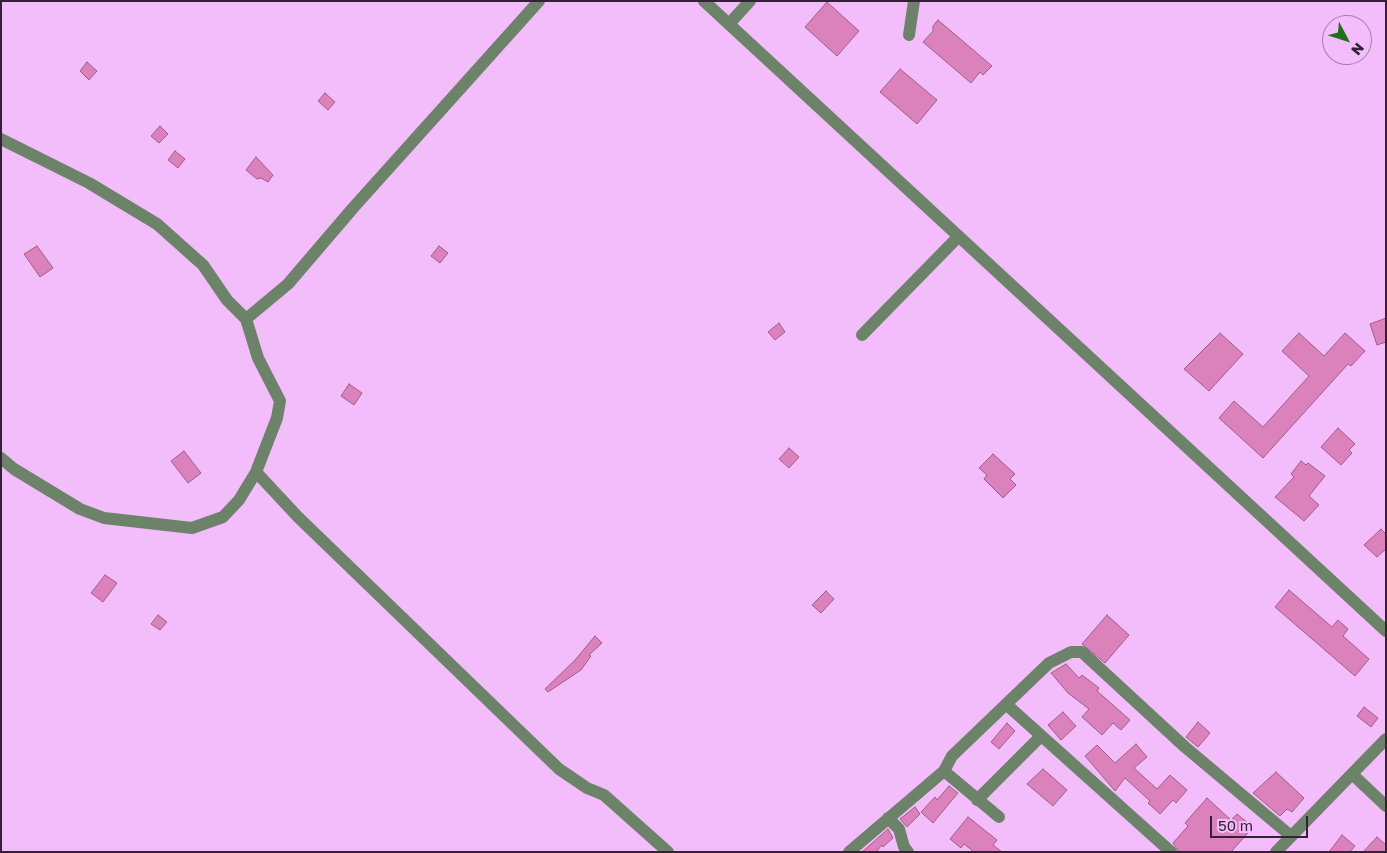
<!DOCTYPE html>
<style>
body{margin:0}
#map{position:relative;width:1387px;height:853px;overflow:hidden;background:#f3bdfc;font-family:"Golos Text",sans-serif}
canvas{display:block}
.frame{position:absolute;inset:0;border:2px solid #342037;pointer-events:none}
.north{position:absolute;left:1322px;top:15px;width:50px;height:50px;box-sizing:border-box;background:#f3bdfc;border:1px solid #a77ead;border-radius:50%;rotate:130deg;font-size:14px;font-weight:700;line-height:20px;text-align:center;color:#342037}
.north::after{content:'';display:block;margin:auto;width:18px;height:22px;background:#1f7017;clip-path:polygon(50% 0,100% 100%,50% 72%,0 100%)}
.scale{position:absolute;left:1210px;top:816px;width:98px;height:22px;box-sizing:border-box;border:2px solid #342037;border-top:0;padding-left:6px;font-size:15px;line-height:18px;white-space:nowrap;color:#342037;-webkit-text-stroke:4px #f3bdfc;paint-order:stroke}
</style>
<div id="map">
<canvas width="1387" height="853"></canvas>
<div class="frame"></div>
<div class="north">N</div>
<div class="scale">50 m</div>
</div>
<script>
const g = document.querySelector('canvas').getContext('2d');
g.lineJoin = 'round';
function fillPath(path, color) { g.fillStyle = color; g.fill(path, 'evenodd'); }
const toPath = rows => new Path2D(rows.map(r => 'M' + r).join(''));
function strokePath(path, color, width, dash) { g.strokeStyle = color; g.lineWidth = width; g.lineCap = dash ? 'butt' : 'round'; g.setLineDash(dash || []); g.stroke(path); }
const building = toPath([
 [827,2,859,31,837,56,805,27,827,2],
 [938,20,992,66,983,75,980,72,971,83,923,42,933,31,933,26,938,20],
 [87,62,97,71,89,80,80,71,87,62],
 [900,69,937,100,917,124,880,92,900,69],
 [325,93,335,102,328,110,318,101,325,93],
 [160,126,168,134,159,143,151,136,160,126],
 [175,151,185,159,178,168,168,160,175,151],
 [256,157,273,175,268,182,261,178,257,179,246,170,256,157],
 [37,246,53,268,40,277,24,254,37,246],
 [439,246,448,253,440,263,431,256,439,246],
 [1386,318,1386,342,1377,345,1370,324,1386,318],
 [779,323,785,332,775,340,768,332,779,323],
 [1220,333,1243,354,1209,391,1184,369,1220,333],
 [1299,333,1324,356,1345,333,1365,351,1351,366,1348,364,1263,458,1219,418,1234,401,1263,427,1309,376,1282,351,1299,333],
 [349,384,362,393,354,405,341,396,349,384],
 [1338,428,1355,444,1349,450,1352,453,1341,465,1321,447,1338,428],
 [789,448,799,457,789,468,779,459,789,448],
 [184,451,201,473,188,483,171,461,184,451],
 [993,454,1015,474,1010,479,1016,485,1003,498,984,479,987,475,979,468,993,454],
 [1301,461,1306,465,1308,463,1325,476,1309,496,1319,505,1304,521,1275,497,1294,477,1291,474,1301,461],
 [1381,529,1386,534,1386,549,1377,557,1364,545,1381,529],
 [105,575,117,583,103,602,91,593,105,575],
 [1289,590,1332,627,1338,620,1348,629,1343,636,1369,659,1355,676,1275,607,1289,590],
 [826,591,834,599,821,613,812,605,826,591],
 [158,615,167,622,160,630,151,624,158,615],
 [1107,615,1129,635,1105,663,1082,644,1107,615],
 [595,636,602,643,589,655,591,656,581,670,548,692,545,689,575,660,595,636],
 [1066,664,1079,678,1082,675,1099,688,1097,691,1130,720,1121,730,1113,723,1102,735,1082,717,1089,709,1068,693,1051,673,1066,664],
 [1364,707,1378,718,1371,727,1357,716,1364,707],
 [1063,712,1076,726,1061,740,1048,725,1063,712],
 [1198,722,1210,733,1198,747,1186,737,1198,722],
 [1007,723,1015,731,999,749,991,742,1007,723],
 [1136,744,1147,757,1134,768,1157,789,1170,775,1187,790,1176,803,1173,800,1160,814,1148,803,1150,801,1125,778,1115,791,1085,756,1097,745,1115,763,1136,744],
 [1043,769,1067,790,1053,806,1027,784,1043,769],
 [1276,772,1304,798,1292,812,1287,809,1280,816,1253,793,1276,772],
 [949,786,958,793,933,823,921,812,935,797,937,800,949,786],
 [1207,798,1231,820,1237,814,1253,827,1231,852,1179,852,1173,843,1188,826,1185,823,1207,798],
 [915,807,920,814,907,827,900,819,915,807],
 [968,817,997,840,993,845,1002,852,974,852,964,844,961,848,950,839,968,817],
 [888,829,893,838,883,847,882,845,876,852,862,852,888,829],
 [1342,835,1355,846,1350,852,1329,852,1342,835],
 [1377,837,1386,845,1386,852,1363,852,1377,837]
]);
const minor = toPath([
 [704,1,1386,631],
 [729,24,750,1],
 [909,35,914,1],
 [1,139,89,183,157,224,203,265,227,300,246,319,258,358,280,401,277,418,256,472,239,500,223,517,192,528,104,518,80,509,14,469,1,458],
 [246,319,288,284,353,208,539,1],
 [862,335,958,237],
 [256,472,298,517,559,769,587,788,604,795,668,852],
 [1007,705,1171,852],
 [944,771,999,817],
 [1352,774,1386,806],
 [977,800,1041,736],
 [888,818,899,829,904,847,908,852],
 [849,852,944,771,952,756,1049,663,1071,652,1082,652,1185,747,1291,836],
 [1276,852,1386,739]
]);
fillPath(building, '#db81bb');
strokePath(building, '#9f5d87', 1);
strokePath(minor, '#6c8369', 12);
</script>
